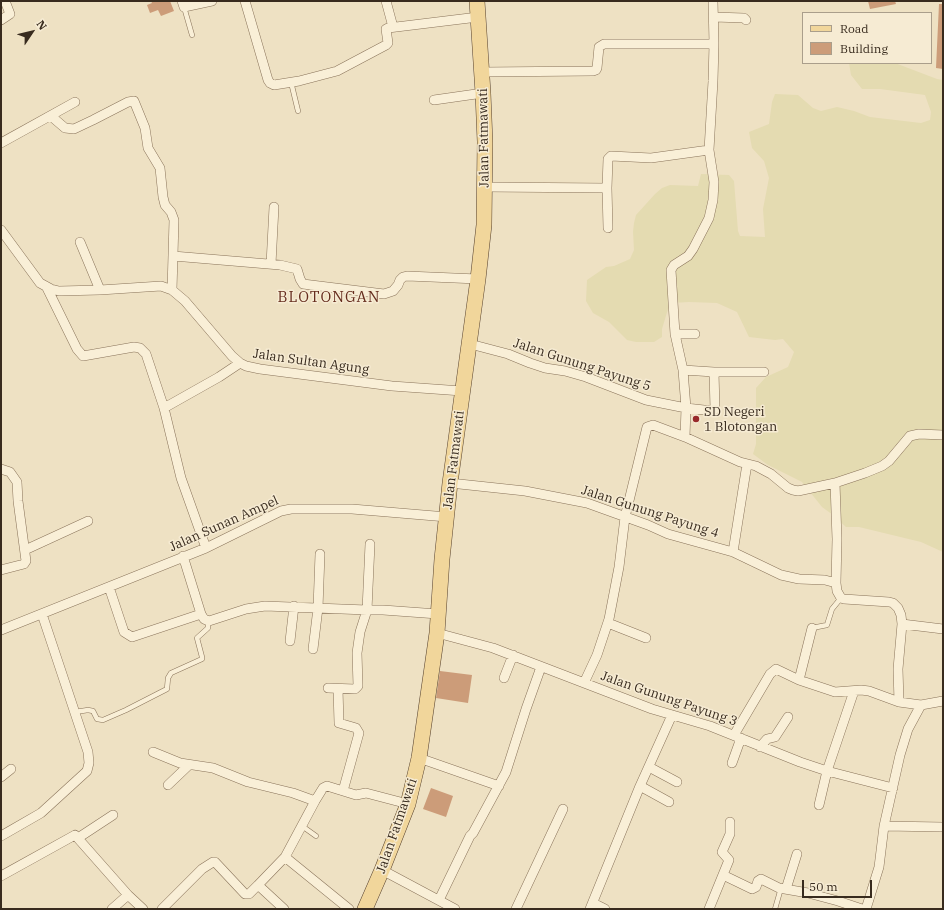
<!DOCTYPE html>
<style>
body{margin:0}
#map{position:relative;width:944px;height:910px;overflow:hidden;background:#eee1c3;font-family:"IBM Plex Serif",serif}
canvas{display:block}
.frame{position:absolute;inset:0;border:2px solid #382b1e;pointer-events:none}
.legend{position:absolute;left:802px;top:12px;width:130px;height:52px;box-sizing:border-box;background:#f6ebd3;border:1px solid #aa9e8b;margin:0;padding:5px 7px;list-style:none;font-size:12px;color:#382b1e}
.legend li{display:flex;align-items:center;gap:8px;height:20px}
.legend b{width:20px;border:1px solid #aa9e8b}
.north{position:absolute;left:12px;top:12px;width:40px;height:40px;-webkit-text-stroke:3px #f6ebd3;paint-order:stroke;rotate:55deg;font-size:11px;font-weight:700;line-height:16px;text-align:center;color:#382b1e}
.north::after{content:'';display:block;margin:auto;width:14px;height:18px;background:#382b1e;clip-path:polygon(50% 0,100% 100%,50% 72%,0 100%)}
.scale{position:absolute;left:802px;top:880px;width:70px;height:18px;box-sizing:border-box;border:2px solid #382b1e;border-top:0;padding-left:5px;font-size:12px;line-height:14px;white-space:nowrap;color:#382b1e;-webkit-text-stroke:3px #f6ebd3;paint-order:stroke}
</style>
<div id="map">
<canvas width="944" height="910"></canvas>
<div class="frame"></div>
<ul class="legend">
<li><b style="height:5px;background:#f1d69b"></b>Road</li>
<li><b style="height:11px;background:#cc9c79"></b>Building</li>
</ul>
<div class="north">N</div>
<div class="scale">50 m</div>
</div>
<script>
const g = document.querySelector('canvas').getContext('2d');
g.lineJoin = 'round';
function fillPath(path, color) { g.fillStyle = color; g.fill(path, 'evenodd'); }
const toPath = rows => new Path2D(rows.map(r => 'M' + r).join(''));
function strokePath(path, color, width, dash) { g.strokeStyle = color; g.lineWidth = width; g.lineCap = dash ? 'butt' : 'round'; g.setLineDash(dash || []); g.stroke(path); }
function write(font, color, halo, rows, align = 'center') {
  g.font = font + ' "IBM Plex Serif",serif'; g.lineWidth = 3; g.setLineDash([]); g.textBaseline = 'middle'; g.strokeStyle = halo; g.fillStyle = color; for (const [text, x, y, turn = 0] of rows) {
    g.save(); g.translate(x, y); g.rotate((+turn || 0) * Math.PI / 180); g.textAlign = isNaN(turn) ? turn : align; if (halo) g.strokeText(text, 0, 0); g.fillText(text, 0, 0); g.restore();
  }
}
const farmland = toPath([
 [849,63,895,63,937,79,943,80,943,552,921,542,859,527,846,527,833,515,822,507,802,482,768,465,753,454,756,444,756,388,766,377,788,367,794,352,783,339,775,340,749,337,737,312,717,303,689,302,672,303,668,309,662,329,662,337,654,342,636,342,627,340,609,322,593,313,586,301,587,280,606,267,614,266,630,259,634,250,633,232,634,223,636,215,655,194,662,188,670,185,698,186,701,174,729,175,734,181,738,231,740,236,765,237,763,209,769,178,764,161,752,148,749,132,769,124,772,102,775,94,798,95,813,108,821,111,837,107,854,111,870,117,921,123,930,120,931,112,925,95,880,89,862,89,851,75]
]);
const building = toPath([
 [151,1,170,1,174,11,161,16,158,10,150,13,147,5,152,3],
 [868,1,895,1,896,4,870,9],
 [939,4,943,4,943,69,936,68],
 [440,671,472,675,468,703,436,698],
 [431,788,453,796,446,817,423,809]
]);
const service = toPath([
 [184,7,192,35],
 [291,82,298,111],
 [812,628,827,625,832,609,841,598],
 [75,712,88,710,93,711,97,719,103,720,126,710,167,689,168,678,171,673,202,659,202,657,197,638,208,628,208,621],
 [302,826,316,836],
 [775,909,781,888]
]);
const minor = toPath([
 [182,1,184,7,212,1],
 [245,1,268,80,270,83,274,85,299,81,337,71,386,45,388,43,386,29,388,28,478,17],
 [386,1,393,27],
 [714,17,744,18,746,20],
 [1,20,10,14,5,1],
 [482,72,593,71,596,70,597,68,599,47,604,44,714,44],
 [434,100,483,93],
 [51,116,65,128,74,129,93,120,128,102,134,101,145,128,148,148,160,168,163,197,165,205,171,212,174,220,172,290],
 [1,143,75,102],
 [485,187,607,188,608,159,611,156,651,158,709,150,713,81,714,44,713,1],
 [607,188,608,228],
 [1,230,40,283,51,289,59,291,100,290,161,286,172,290,185,301,232,356,240,363,246,366,260,369,392,386,462,391],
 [80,242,100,290],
 [173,256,280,265,297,269,300,279,303,284,384,294,393,291,398,285,400,280,403,277,407,276,478,279],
 [271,264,274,207],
 [47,288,77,349,83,356,134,347,140,348,146,354,164,408,181,478,206,548],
 [675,334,671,270,674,265,688,256,693,249,709,218,713,200,714,182,709,150],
 [470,344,508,354,530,363,545,368,565,371,586,377,646,400,686,408,713,411,715,409,714,372,683,370],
 [714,372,764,372],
 [164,408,219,377,240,363],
 [685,437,740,462,756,466,771,474,788,488,793,490,798,491,835,483,837,539,836,583],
 [1,469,10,472,17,482,18,501,26,561,24,564,1,570],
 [450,483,525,491,587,503,648,525,668,534,733,552,781,575,799,579,825,580,836,583,837,591,841,598,844,599,889,602,893,603,898,608,901,615,902,624,898,669,899,702,921,705,908,729,900,755,884,826,879,867,866,909],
 [835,483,865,473,882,466,889,461,910,436,919,434,943,435],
 [25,550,88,521],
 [733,552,747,464],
 [183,556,201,614],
 [109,587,124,632,132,637,201,614,204,619,209,621,246,609,265,606,367,610,383,610,438,614],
 [608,623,646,638],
 [902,624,943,629],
 [1,630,206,548,281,511,291,509,352,509,447,517],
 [437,633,493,648,652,709,710,726,800,762,827,771,893,788],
 [290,641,294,606],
 [313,649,318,608,320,554],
 [504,678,513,655],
 [799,680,812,628],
 [584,683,597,655,609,619,619,567,625,517,647,427,653,425,685,437,686,408,683,370,675,334,695,334],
 [328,688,355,689,358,686,357,653,360,632,367,610,370,544],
 [338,689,339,723,356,728,359,733,343,791],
 [921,705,943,701],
 [734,735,770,674,776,669,799,680,835,692,861,690,869,691,899,702],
 [760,747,767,739,775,737,788,717],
 [153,752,180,763,213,768,248,782,293,793,315,801,285,857],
 [419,758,499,786],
 [732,763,741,738],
 [649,767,677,782],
 [1,777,11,769],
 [168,785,189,765],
 [640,786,669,802],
 [315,801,323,788,327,786,356,795,366,793,408,804],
 [819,805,827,771,854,691],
 [884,826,943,827],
 [1,836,41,813,87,771,89,763,88,752,42,614],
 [78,838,113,815],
 [382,870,455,909],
 [723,875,752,889,756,887,758,881,761,879,779,888,808,893,838,901,862,909],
 [1,876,75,835,128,895],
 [786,889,797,854],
 [439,900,470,836,473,833,506,772,526,709,541,667],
 [593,903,605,909],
 [112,909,128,895,143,909],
 [162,909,202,869,213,862,215,862,245,894,249,894,258,885],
 [284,909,258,885,285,857,349,909],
 [516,909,563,809],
 [590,909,640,786,672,715],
 [709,909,729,860,722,852,730,834,730,822]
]);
const primary = toPath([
 [365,909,382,870,408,804,419,758,437,633,442,559,450,483,478,279,484,225,485,142,483,93,477,1]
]);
const markers = [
 [696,419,4,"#982a2b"]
];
const streetNames = [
 ["Jalan Fatmawati",484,138,-91],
 ["Jalan Sultan Agung",311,362,8],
 ["Jalan Gunung Payung 5",582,365,18],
 ["Jalan Fatmawati",454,460,-83],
 ["Jalan Gunung Payung 4",650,512,18],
 ["Jalan Sunan Ampel",224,524,-24],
 ["Jalan Gunung Payung 3",669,699,19],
 ["Jalan Fatmawati",397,826,-71]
];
const poiNames = [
 ["SD Negeri",704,412],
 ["1 Blotongan",704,427]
];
const quarterNames = [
 ["BLOTONGAN",329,298]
];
fillPath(farmland, '#e4dbb1');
fillPath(building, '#cc9c79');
strokePath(service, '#89735a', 5.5);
strokePath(minor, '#89735a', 10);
strokePath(primary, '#56412e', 16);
strokePath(service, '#f9efd7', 4.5);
strokePath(minor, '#f9efd7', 9);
strokePath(primary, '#f1d69b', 15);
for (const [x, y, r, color] of markers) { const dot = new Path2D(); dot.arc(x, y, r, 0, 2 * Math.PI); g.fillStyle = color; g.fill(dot); strokePath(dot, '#f6ebd3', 1.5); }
write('13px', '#382b1e', '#f6ebd3', streetNames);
write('13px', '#382b1e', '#f6ebd3', poiNames, 'left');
g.letterSpacing = '1px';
write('15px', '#652c1d', '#f6ebd3', quarterNames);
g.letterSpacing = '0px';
</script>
